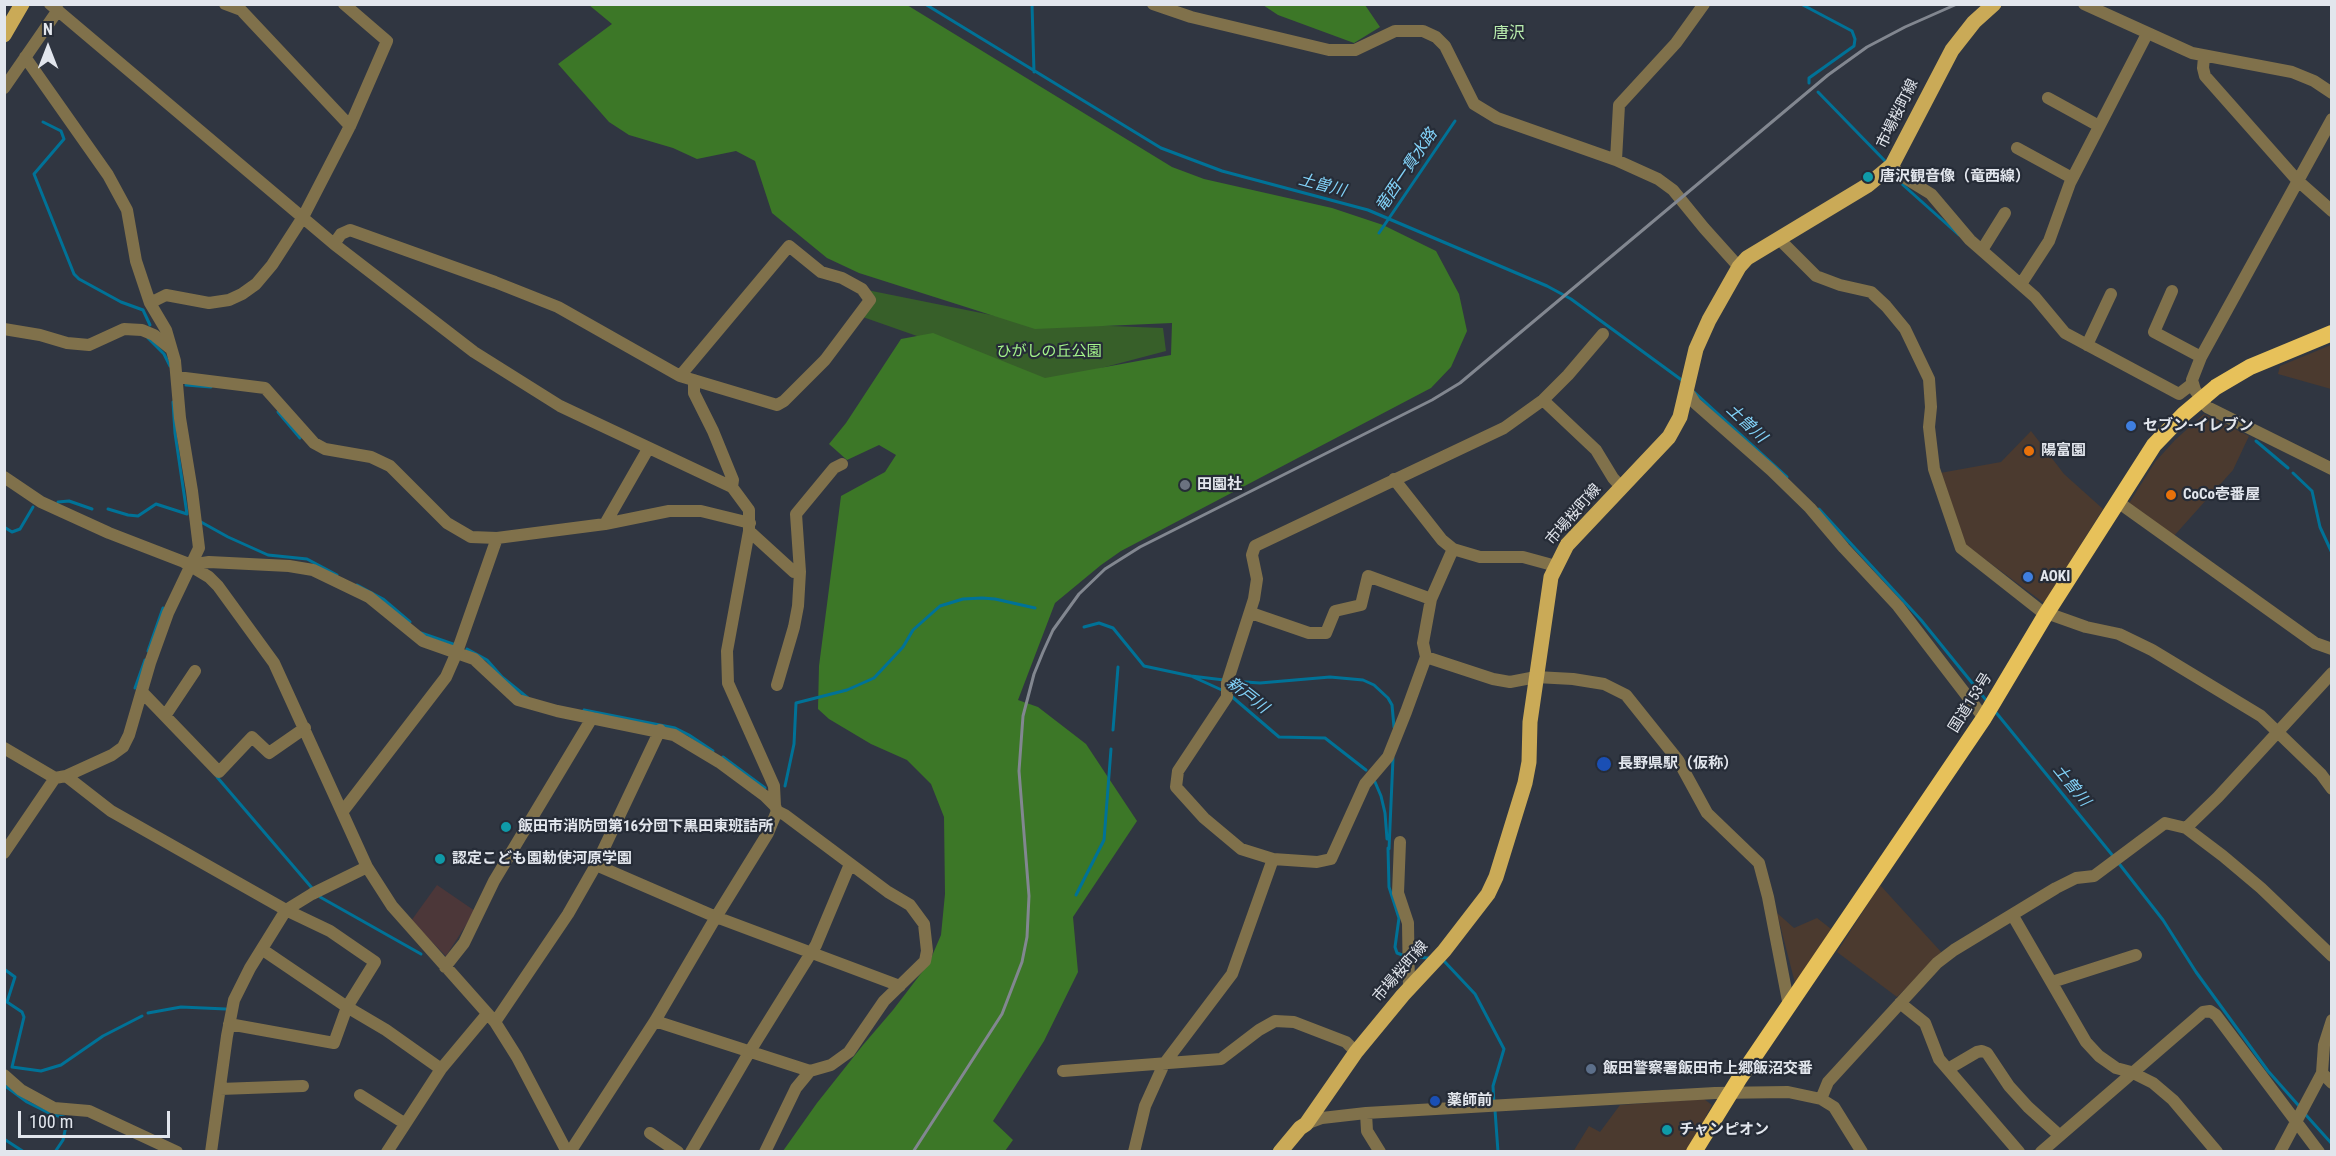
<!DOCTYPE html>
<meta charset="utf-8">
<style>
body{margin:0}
#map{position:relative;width:2336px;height:1156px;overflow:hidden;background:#303641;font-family:"Roboto Condensed",sans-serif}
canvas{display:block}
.frame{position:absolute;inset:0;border:6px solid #e2e6ed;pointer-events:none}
.north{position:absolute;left:18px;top:18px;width:60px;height:60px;-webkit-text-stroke:4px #262c37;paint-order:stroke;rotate:0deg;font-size:16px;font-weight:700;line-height:24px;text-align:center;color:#e2e6ed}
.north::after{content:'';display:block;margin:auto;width:21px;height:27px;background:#e2e6ed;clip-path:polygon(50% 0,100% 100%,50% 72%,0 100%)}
.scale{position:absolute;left:18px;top:1111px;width:152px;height:27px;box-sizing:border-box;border:3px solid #e2e6ed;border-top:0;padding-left:8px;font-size:18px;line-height:21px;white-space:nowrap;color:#e2e6ed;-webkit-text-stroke:4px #262c37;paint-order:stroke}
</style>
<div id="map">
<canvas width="2336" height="1156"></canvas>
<div class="frame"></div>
<div class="north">N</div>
<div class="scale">100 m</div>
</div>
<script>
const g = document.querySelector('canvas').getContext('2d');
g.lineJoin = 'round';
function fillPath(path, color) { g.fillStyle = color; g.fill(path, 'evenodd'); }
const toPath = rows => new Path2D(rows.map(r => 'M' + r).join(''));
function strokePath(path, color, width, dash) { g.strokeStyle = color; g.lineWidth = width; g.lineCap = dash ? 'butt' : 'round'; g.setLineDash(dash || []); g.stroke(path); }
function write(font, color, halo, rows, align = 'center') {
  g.font = font + ' "Roboto Condensed","Noto Sans JP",sans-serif'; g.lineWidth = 4.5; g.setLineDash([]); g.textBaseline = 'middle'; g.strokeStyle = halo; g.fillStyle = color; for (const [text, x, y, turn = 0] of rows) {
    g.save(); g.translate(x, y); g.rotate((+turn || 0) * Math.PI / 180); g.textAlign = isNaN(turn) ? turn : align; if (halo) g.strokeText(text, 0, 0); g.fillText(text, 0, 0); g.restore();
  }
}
const commercial = toPath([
 [2331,345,2331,389,2278,374,2280,366],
 [2204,414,2249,436,2233,470,2173,537,2128,505,2155,462,2175,440],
 [2031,431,2064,474,2103,509,2044,603,1963,543,1940,473,2001,462],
 [1880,885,1942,953,1897,997,1837,952],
 [1777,913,1794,928,1817,918,1835,932,1796,987],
 [1704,1099,1712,1105,1706,1116,1708,1119,1687,1151,1573,1152,1589,1126,1600,1132,1620,1105]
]);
const education = toPath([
 [437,885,475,911,446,956,411,921]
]);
const green = toPath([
 [862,289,1031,323,1163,328,1166,351,1048,382,860,316,870,300]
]);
const forest = toPath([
 [589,5,907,5,1172,167,1204,179,1332,208,1383,225,1436,251,1459,294,1467,331,1451,367,1431,388,1121,551,1101,565,1055,603,1018,700,1038,707,1086,744,1137,821,1073,917,1078,972,1044,1041,993,1121,1013,1140,1005,1151,783,1151,817,1103,863,1045,893,1010,929,963,941,935,945,894,944,817,931,784,907,760,871,744,829,719,818,709,819,666,841,496,885,472,896,455,879,445,847,460,829,444,846,423,901,339,933,333,1045,378,1171,355,1172,323,1035,329,859,273,827,258,772,213,755,161,736,151,697,159,673,148,629,135,609,122,558,64,612,24],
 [1263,5,1365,5,1380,27,1354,43,1278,15]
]);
const stream = toPath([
 [925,4,1161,148,1222,171,1368,210,1547,286,1571,299,1683,381],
 [1032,4,1034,72],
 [1801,4,1852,31,1855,39,1854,46,1809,78,1809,83],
 [1818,92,1885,161],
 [43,122,61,131,64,139,34,174,74,274,79,279,121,302,143,310,150,325],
 [1902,184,1959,235],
 [1379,233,1455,121],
 [148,338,164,354,170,366],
 [186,385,211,387],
 [1694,392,1787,477],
 [173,402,175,433,187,514],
 [278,412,300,438],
 [2256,441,2288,468],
 [2293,473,2312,491,2320,527,2332,553],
 [58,502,69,501,92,509],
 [108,509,128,515,138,516,156,504,187,514],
 [1819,509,1921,620,1986,700],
 [201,522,228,537,268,555,307,559,337,575],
 [4,527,12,532,20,529,33,507],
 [357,585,383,599,410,622],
 [1084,627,1099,623,1113,628,1144,666,1191,676,1224,691],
 [421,633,453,644],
 [467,649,487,660,502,677,528,698],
 [148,651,163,608],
 [1191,676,1224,680],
 [1231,681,1260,683,1330,677,1363,680,1374,685,1388,698,1392,705,1394,727],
 [135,688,145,660],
 [1230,695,1279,737,1325,738,1366,770],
 [584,710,675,728,689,735,713,751],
 [1994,710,2113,856],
 [1113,730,1118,667],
 [723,757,765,788],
 [217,777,312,888],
 [1375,782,1381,796,1385,813,1387,839],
 [785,786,794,744,796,703,847,690,874,678,903,647,913,630,940,606,963,599,982,598,995,599,1035,608],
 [1388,848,1389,887,1399,918,1395,947,1397,953,1405,956],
 [1389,849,1393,758],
 [2117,861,2163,920,2196,972,2268,1071,2299,1106],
 [1076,895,1104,840,1111,749],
 [320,897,421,954],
 [1412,957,1429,958],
 [1444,961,1475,994,1504,1049,1493,1086,1494,1104],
 [4,969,15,977,7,1002,22,1012,24,1017,12,1067,41,1071,61,1065,103,1036,142,1016],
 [148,1013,181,1007,226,1009],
 [4,1085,27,1102,53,1115,64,1117,66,1126,63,1140,55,1152],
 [1495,1110,1498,1152],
 [2305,1114,2332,1144],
 [4,1139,24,1152]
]);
const minor = toPath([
 [50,4,334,244,474,352,560,406,732,487,749,510,749,531,727,651,728,683,774,786,775,806,777,811,785,815,888,892,910,905,924,924,927,951,925,961,884,1001,849,1052,831,1065,810,1071,796,1088,765,1152],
 [225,4,241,10,350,126],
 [1153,4,1191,17,1329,50,1355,50,1395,31,1423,31,1436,37,1445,46,1474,104,1497,118,1616,160,1658,179,1673,190,1704,228,1739,267],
 [2084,4,2192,53,2292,72,2314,81,2332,93],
 [2204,57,2203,68,2205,76,2297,180,2332,211],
 [4,88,58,10],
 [2048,98,2099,126],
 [2332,119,2201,357,2192,380,2195,390,2207,407,2332,469],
 [2017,148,2072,178],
 [1616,160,1619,105,1676,43,1704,4],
 [1892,165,1900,175,1931,194,1970,240,2035,297,2065,333,2179,394,2192,384],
 [1779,239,1816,276,1840,285,1871,292,1886,306,1905,329,1929,379,1931,407,1929,427,1934,469,1961,548,2041,611,2086,627,2119,634,2152,650,2261,716,2321,774,2332,789],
 [334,244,341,234,350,230,495,282,558,307,680,376,777,405,784,401,825,360,870,300,862,289,842,278,821,272,789,246,680,376],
 [1982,250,2005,213],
 [2021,284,2049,241,2070,183,2147,34],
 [2172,291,2154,332,2201,357],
 [150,303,166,295,209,303,229,300,242,294,256,284,272,265,303,217,350,126,387,41,344,4],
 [4,329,40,335,67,343,89,345,124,329,142,330,154,335,170,348],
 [2087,345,2111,294],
 [177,377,265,388,314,443,325,449,371,457,390,466,447,523,471,537,497,538,605,524,669,511,701,511,750,523],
 [694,380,694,393,713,431,733,480,732,487],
 [1688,392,1695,403,1771,470,1810,508,1844,548,1898,606,1984,718],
 [1543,400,1596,450,1613,478,1622,488],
 [4,477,41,502,109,533,184,562,209,577,218,586,274,663,367,867,392,906,495,1022,517,1057,567,1152],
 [1394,479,1442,540,1453,549,1480,557,1523,557,1556,566],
 [2118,502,2315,643,2332,649],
 [605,524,648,449],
 [749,531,794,572,800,572,796,514,834,468,842,464],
 [1453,549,1431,599,1423,643,1426,657,1406,712,1388,757,1365,784,1331,859,1317,862,1273,859,1241,849,1204,818,1176,787,1178,771,1227,697,1227,683,1254,599,1257,579,1252,555,1255,546,1504,428,1543,400,1568,375,1603,334],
 [190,565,209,562,289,566,313,570,369,597,423,641,474,659,518,700,557,711,674,735,719,762,765,796,775,806],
 [1251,613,1309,633,1326,633,1335,611,1361,605,1368,576,1431,599],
 [1426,657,1493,679,1510,682,1536,677,1573,679,1604,684,1626,695,1678,760,1707,813,1759,863,1768,897,1789,1006],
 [777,685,794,627,798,606,800,572],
 [142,692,219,772,252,737,269,753,305,728],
 [165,716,195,671],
 [4,748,55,778],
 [66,776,111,811,286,910,330,931,375,962,347,1007,334,1043,229,1024],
 [343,811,446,677,457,652,497,538],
 [2186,828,2218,797,2332,673],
 [1400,842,1398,893,1408,923,1409,990],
 [4,853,55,778,66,776,112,755,123,747,129,735,150,663,168,613,199,548,192,491,180,418,175,361,166,330,150,303,136,261,127,210,108,175,25,57],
 [596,865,716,917,900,986],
 [2013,916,2086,1042,2099,1056,2116,1068,2131,1072,2153,1083,2173,1100,2217,1152],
 [263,950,347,1007,386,1030,441,1069],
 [445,967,464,943,494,881,592,718],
 [2052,982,2136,955],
 [1900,1003,1925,1023,1939,1059,2019,1152],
 [655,1021,810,1071],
 [495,1022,568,914,596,865,660,730],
 [1948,1069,1977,1052,1982,1051,1987,1053,2009,1086,2028,1107,2059,1135],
 [1063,1071,1221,1059,1259,1030,1275,1021,1294,1022,1346,1042,1356,1052],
 [2322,1073,2332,1083],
 [4,1075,21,1090,54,1108,89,1111,177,1152],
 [220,1089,303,1086],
 [360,1095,404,1123],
 [1821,1099,1828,1082,1937,963,1954,950,2056,888,2076,878,2094,876,2165,823,2186,828,2223,856,2261,888,2332,956],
 [1366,1113,1367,1131,1380,1152],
 [1306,1124,1322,1118,1366,1113,1715,1093,1788,1092,1821,1099,1834,1107,1862,1152],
 [650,1133,678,1152],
 [211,1152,227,1036,234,1000,250,968,286,910,312,894,367,867],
 [387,1152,441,1069,487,1014],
 [570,1152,655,1021,716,917,768,833,777,811],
 [691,1152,750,1051,816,945,850,864],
 [1134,1152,1145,1106,1164,1064,1232,974,1273,859],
 [2041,1152,2203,1012,2210,1011,2216,1015,2319,1152],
 [2280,1152,2322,1073,2324,1045,2332,1020]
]);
const major = toPath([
 [4,35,22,4],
 [1280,1152,1300,1128,1306,1124,1356,1052,1403,995,1444,951,1488,894,1496,877,1525,783,1529,762,1530,722,1551,577,1567,545,1669,437,1680,417,1696,349,1709,320,1739,267,1747,258,1868,185,1892,165,1952,50,1974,22,1994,4]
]);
const highway = toPath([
 [1694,1152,1739,1079,1984,718,2046,614,2154,445,2184,414,2216,387,2250,367,2332,333]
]);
const rail = toPath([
 [913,1152,1002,1014,1022,962,1027,937,1029,896,1019,771,1023,716,1034,674,1043,652,1053,630,1079,594,1105,569,1140,547,1432,400,1460,383,1828,75,1867,47,1905,27,1957,4]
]);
const markers = [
 [1868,177,6,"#0f9aa8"],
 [2131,426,6,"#3f7fe0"],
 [2029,451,6,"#e8710a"],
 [1185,485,6,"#6b7280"],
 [2171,495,6,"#e8710a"],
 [2028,577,6,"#3f7fe0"],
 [1604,764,8,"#1a4fb4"],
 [506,827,6,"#0f9aa8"],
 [440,859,6,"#0f9aa8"],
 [1591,1069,6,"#5c6f8a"],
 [1435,1101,6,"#1a4fb4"],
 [1667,1130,6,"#0f9aa8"]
];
const streetNames = [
 ["市場桜町線",1898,114,-64],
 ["市場桜町線",1574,515,-49],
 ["国道153号",1971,703,-58],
 ["市場桜町線",1401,972,-49]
];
const poiNames = [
 ["唐沢観音像（竜西線）",1880,177],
 ["セブン-イレブン",2143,426],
 ["陽富園",2041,451],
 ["田園社",1197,485],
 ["CoCo壱番屋",2183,495],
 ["AOKI",2040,577],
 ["長野県駅（仮称）",1618,764],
 ["飯田市消防団第16分団下黒田東班詰所",518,827],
 ["認定こども園勅使河原学園",452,859],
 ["飯田警察署飯田市上郷飯沼交番",1603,1069],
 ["薬師前",1447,1101],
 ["チャンピオン",1679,1130]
];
const parkNames = [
 ["ひがしの丘公園",1049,352]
];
const neighbourhoodNames = [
 ["唐沢",1509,34]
];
const waterNames = [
 ["竜西一貫水路",1407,171,-56],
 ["土曽川",1322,186,15],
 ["土曽川",1746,424,43],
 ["新戸川",1247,696,38],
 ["土曽川",2071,786,51]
];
fillPath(commercial, '#4b3a2f');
fillPath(education, '#4c3739');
fillPath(green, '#375f29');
fillPath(forest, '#3c7727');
strokePath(stream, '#007297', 3);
strokePath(minor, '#80714b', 12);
strokePath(major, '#caaa57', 15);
strokePath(highway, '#e7c15a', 16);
strokePath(rail, '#828790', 3);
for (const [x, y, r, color] of markers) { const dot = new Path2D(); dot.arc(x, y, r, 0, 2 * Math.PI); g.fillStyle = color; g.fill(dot); strokePath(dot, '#262c37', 2); }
write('15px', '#e2e6ed', '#262c37', streetNames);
write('bold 15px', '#e2e6ed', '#262c37', poiNames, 'left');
write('15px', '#a4f48b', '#262c37', parkNames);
write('16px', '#b8ecad', '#262c37', neighbourhoodNames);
write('italic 16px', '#82d2f8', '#262c37', waterNames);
</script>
